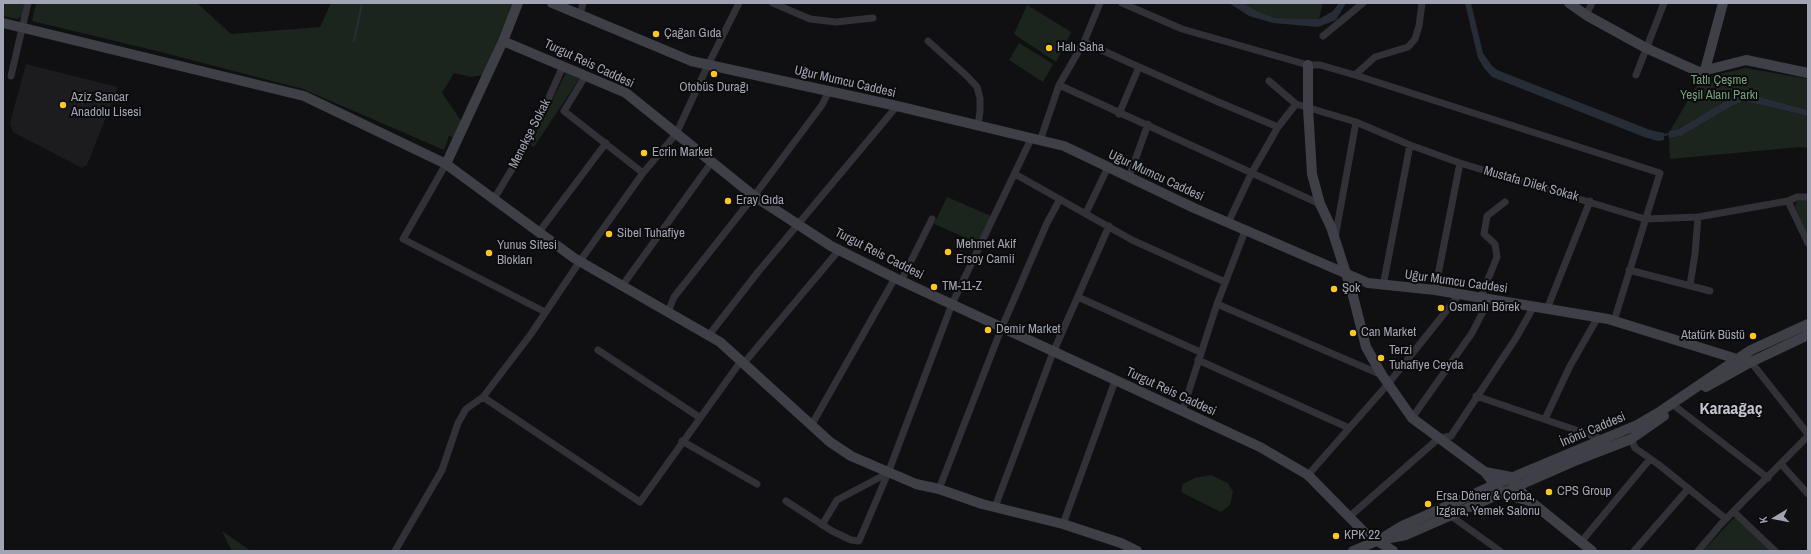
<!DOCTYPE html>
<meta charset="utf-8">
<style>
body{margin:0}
#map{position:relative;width:1811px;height:554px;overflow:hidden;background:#101012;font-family:"Archivo Narrow",sans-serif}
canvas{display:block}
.frame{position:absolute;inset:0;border:4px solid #a0a4b3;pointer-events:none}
.north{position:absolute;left:1755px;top:498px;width:40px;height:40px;-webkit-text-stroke:3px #0b0b0c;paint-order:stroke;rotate:260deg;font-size:11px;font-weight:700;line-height:16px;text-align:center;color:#a0a4b3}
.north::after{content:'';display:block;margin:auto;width:14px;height:18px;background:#a0a4b3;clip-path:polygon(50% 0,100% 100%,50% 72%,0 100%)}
</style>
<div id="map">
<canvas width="1811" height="554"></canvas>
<div class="frame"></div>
<div class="north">K</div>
</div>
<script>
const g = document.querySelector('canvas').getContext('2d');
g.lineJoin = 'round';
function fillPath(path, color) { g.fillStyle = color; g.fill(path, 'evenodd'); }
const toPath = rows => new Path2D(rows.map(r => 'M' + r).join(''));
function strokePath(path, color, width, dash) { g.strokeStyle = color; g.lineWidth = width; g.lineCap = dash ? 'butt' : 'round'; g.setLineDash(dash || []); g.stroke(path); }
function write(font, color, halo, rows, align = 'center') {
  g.font = font + ' "Archivo Narrow",sans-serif'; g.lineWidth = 4; g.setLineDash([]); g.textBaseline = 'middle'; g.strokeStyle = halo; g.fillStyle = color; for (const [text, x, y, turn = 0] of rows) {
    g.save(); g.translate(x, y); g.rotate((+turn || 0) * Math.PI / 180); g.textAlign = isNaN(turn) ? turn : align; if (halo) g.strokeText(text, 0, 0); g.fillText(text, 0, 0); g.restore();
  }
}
const built = toPath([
 [26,64,118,87,87,165,82,168,13,132,10,123]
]);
const green = toPath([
 [3,3,25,3,22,16,17,19,3,16],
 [36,3,197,3,231,34,320,27,331,3,513,3,483,75,471,77,454,73,442,93,462,122,455,138,449,136,444,150,303,89,157,51,32,21],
 [1243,3,1323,3,1319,19,1275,18,1257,11],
 [1027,5,1071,32,1056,62,1014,34],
 [1019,43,1053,64,1043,82,1009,60],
 [1746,68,1808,79,1808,110,1749,94,1737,96,1677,129,1670,131,1701,78],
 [566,73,579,79,534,147,530,145],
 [1744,101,1808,116,1808,148,1800,147,1670,159,1669,138,1681,136,1732,106],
 [947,197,991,216,978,243,934,224],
 [1808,199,1808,236,1795,207,1797,201],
 [1211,475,1228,483,1233,492,1230,505,1221,512,1181,492,1183,484,1195,478],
 [1736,517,1770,551,1703,551,1731,521],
 [222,531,251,551,232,551]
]);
const water = toPath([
 [1229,3,1243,3,1257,11,1275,18,1319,19,1333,11,1339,3,1346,3,1336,20,1318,27,1273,23,1249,16],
 [1465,3,1471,3,1483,53,1492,66,1497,70,1650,130,1664,133,1664,140,1658,141,1644,137,1492,77,1484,68,1478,58],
 [1749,94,1808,110,1808,116,1744,101,1732,106,1681,136,1669,138,1669,131,1678,129,1731,98]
]);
const stream = toPath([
 [354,41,362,3],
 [1662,135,1671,134]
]);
const street = toPath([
 [773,3,810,19,836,22,873,18],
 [1122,3,1182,29,1308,65,1320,65,1355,75,1660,173,1614,321],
 [580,15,583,3],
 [1586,15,1592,3],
 [1323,36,1363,3],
 [928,41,968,77,977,87,980,98,980,112,978,125],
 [1084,42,1139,67,1119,114],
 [1139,67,1216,101,1278,127],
 [586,75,564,111,643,173],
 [1355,75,1375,57,1408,47,1415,39,1419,26,1422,3],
 [1636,75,1664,3],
 [11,76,28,3],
 [1269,81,1296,104,1356,122,1410,145,1460,163,1645,219,1698,217,1788,201,1797,197,1808,197],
 [1059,85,1320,204],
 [1040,141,1059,85,1084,42,1100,3],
 [446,164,403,239,545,312],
 [1015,174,1132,240,1225,282],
 [1129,177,1148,124],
 [494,199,512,169,547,102,563,66],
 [1788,201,1808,243],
 [1086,213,1108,167],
 [1228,223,1251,174,1278,127,1296,104],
 [539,232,606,143],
 [1335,238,1356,122],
 [1629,270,1710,291],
 [901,281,932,219],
 [1690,285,1695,254,1698,217],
 [622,286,711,163],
 [1383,286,1410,145],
 [1435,290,1460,163],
 [1078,297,1200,352],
 [1480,299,1497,257,1495,244,1484,234,1487,216,1505,202],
 [1217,304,1382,375],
 [1547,309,1590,201],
 [668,312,674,297,754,196,822,105,829,91],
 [709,335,758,272,897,106],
 [598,350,699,417],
 [1198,360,1349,428],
 [1751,362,1808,434],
 [744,363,839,250],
 [1476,396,1605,440],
 [483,397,640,502,741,361],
 [1676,407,1768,478],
 [1182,412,1217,304,1245,231],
 [1412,418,1472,333,1489,300],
 [1545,419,1570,366,1598,317],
 [811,426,895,278],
 [1631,439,1635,448,1658,464,1726,519],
 [682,441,757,484],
 [1781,464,1808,494],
 [1308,475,1388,384,1459,295],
 [939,489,1002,327,1047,223,1060,199],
 [786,501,832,531,851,540,859,541,888,473,952,304,1031,139],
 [995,507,1052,355,1109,226],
 [1734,512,1775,551],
 [1451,516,1500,551],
 [1349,517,1439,438,1451,436,1516,338,1534,306],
 [1063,524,1115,381],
 [822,525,837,500,888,473],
 [1581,542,1650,459],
 [395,551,442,470,458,423,466,409,483,397,531,334,580,261,643,173,676,134,708,65,739,3],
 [1634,551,1688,489],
 [1698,551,1721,524,1808,436]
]);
const secondary = toPath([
 [552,3,691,61,897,106,1064,146,1194,208,1368,283,1435,290,1608,319,1737,359,1751,362],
 [1569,3,1586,15,1646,48,1699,72,1746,60,1808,73],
 [3,23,304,96,446,164,574,258,720,342,830,442,851,456,916,484,939,489,982,504,1063,524,1121,543,1137,551],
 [503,41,626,93,754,196,831,246,895,278,1260,447,1308,475,1364,532,1393,551],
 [1308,65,1308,108,1312,174,1320,204,1331,227,1352,292,1366,347,1382,375,1412,418,1485,472],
 [1705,70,1723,3],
 [446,164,503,41,518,3],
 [1706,387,1751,362,1808,335],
 [1485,472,1511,477,1517,487,1530,501,1502,494,1485,472],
 [1530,501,1592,551],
 [1385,539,1406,535,1577,460,1631,439,1664,416],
 [1353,551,1379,540,1402,526,1494,485,1637,425,1661,411,1751,350,1808,324]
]);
const markers = [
 [656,34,4,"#fdc81d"],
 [1049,48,4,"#fdc81d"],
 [714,74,4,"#fdc81d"],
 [63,105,4,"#fdc81d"],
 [644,153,4,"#fdc81d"],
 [728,201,4,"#fdc81d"],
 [609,234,4,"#fdc81d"],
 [948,252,4,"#fdc81d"],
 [489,253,4,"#fdc81d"],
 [934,287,4,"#fdc81d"],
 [1334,289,4,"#fdc81d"],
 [1441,308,4,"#fdc81d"],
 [988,330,4,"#fdc81d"],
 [1353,333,4,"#fdc81d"],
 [1753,336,4,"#fdc81d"],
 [1381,358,4,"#fdc81d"],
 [1549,492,4,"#fdc81d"],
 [1428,504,4,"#fdc81d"],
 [1336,536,4,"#fdc81d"]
];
const poiNames = [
 ["Çağan Gıda",664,34],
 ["Halı Saha",1057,48],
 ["Otobüs Durağı",714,88,"center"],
 ["Aziz Sancar",71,98],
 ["Anadolu Lisesi",71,113],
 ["Ecrin Market",652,153],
 ["Eray Gıda",736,201],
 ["Sibel Tuhafiye",617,234],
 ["Mehmet Akif",956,245],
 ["Ersoy Camii",956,260],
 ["Yunus Sitesi",497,246],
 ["Blokları",497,261],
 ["TM-11-Z",942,287],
 ["Şok",1342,289],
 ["Osmanlı Börek",1449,308],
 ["Demir Market",996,330],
 ["Can Market",1361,333],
 ["Atatürk Büstü",1745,336,"right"],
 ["Terzi",1389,351],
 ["Tuhafiye Ceyda",1389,366],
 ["CPS Group",1557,492],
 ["Ersa Döner & Çorba,",1436,497],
 ["Izgara, Yemek Salonu",1436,512],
 ["KPK 22",1344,536]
];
const streetNames = [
 ["Turgut Reis Caddesi",589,64,25],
 ["Uğur Mumcu Caddesi",845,82,13],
 ["Menekşe Sokak",530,134,-63],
 ["Uğur Mumcu Caddesi",1156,176,25],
 ["Mustafa Dilek Sokak",1531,184,16],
 ["Turgut Reis Caddesi",879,254,27],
 ["Uğur Mumcu Caddesi",1456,282,8],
 ["Turgut Reis Caddesi",1171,392,25],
 ["İnönü Caddesi",1593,430,-23]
];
const parkNames = [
 ["Tatlı Çeşme",1719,81],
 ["Yeşil Alanı Parkı",1719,96]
];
const districtNames = [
 ["Karaağaç",1731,409]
];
fillPath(built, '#1c1c1f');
fillPath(green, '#1c241e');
fillPath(water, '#262d36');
strokePath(stream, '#262d36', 2);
strokePath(street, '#313137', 7);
strokePath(secondary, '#3f4047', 10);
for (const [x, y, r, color] of markers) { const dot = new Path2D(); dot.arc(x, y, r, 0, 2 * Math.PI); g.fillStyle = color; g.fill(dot); strokePath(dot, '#0b0b0c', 1.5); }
write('13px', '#a0a4b3', '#0b0b0c', poiNames, 'left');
write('13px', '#a0a4b3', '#0b0b0c', streetNames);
write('13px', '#76a07c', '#0b0b0c', parkNames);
write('bold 17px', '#c1c4cf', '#0b0b0c', districtNames);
</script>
